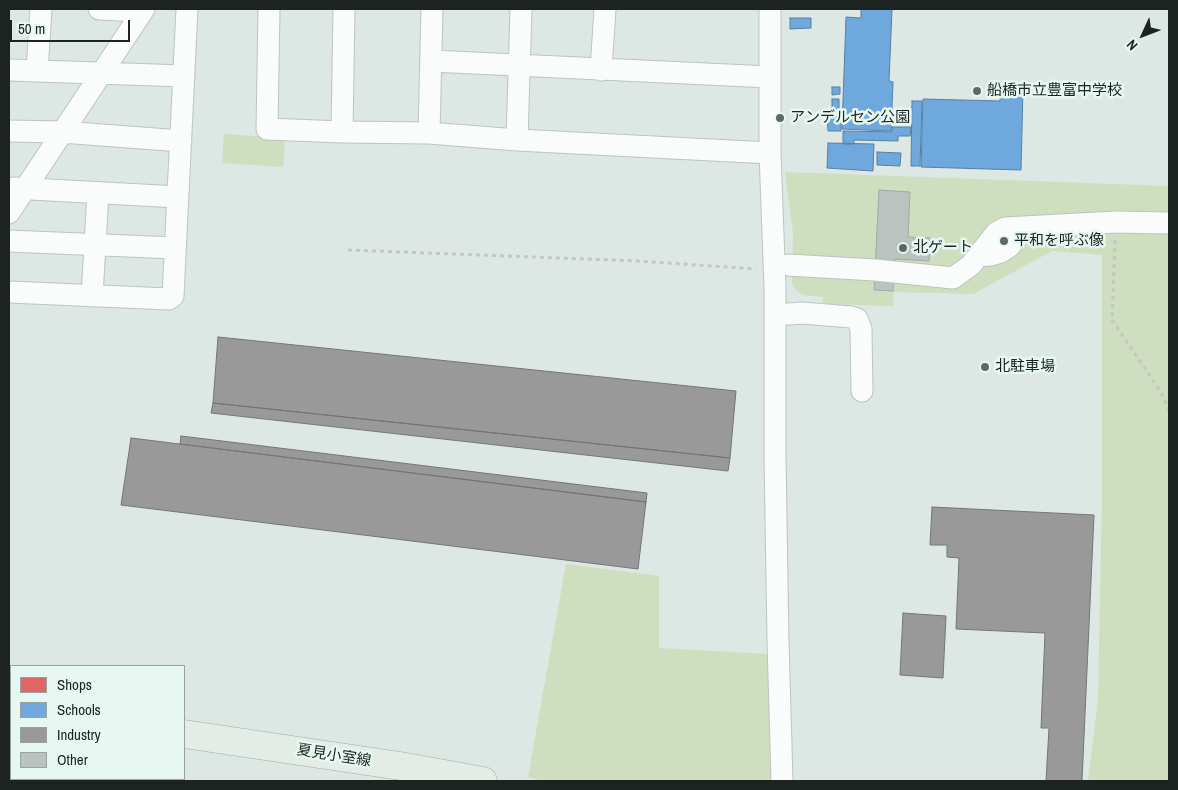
<!DOCTYPE html>
<meta charset="utf-8">
<style>
body{margin:0}
#map{position:relative;width:1178px;height:790px;overflow:hidden;background:#dde7e3;font-family:"Archivo Narrow",sans-serif}
canvas{display:block}
.frame{position:absolute;inset:0;border:10px solid #1c2320;pointer-events:none}
.legend{position:absolute;left:10px;top:665px;width:175px;height:115px;box-sizing:border-box;background:#e7f8f2;border:1px solid #96a39e;margin:0;padding:6px 9px;list-style:none;font-size:15px;color:#1c2320}
.legend li{display:flex;align-items:center;gap:10px;height:25px}
.legend b{width:25px;border:1px solid #96a39e}
.north{position:absolute;left:1118px;top:10px;width:50px;height:50px;-webkit-text-stroke:4px #e7f8f2;paint-order:stroke;rotate:227deg;font-size:14px;font-weight:700;line-height:20px;text-align:center;color:#1c2320}
.north::after{content:'';display:block;margin:auto;width:18px;height:22px;background:#1c2320;clip-path:polygon(50% 0,100% 100%,50% 72%,0 100%)}
.scale{position:absolute;left:10px;top:20px;width:120px;height:22px;box-sizing:border-box;border:2px solid #1c2320;border-top:0;padding-left:6px;font-size:15px;line-height:18px;white-space:nowrap;color:#1c2320;-webkit-text-stroke:4px #e7f8f2;paint-order:stroke}
</style>
<div id="map">
<canvas width="1178" height="790"></canvas>
<div class="frame"></div>
<ul class="legend">
<li><b style="height:14px;background:#e06666"></b>Shops</li>
<li><b style="height:14px;background:#6fa8dc"></b>Schools</li>
<li><b style="height:14px;background:#999"></b>Industry</li>
<li><b style="height:14px;background:#bac3c0"></b>Other</li>
</ul>
<div class="north">N</div>
<div class="scale">50 m</div>
</div>
<script>
const g = document.querySelector('canvas').getContext('2d');
g.lineJoin = 'round';
function fillPath(path, color) { g.fillStyle = color; g.fill(path, 'evenodd'); }
const toPath = rows => new Path2D(rows.map(r => 'M' + r).join(''));
function strokePath(path, color, width, dash) { g.strokeStyle = color; g.lineWidth = width; g.lineCap = dash ? 'butt' : 'round'; g.setLineDash(dash || []); g.stroke(path); }
function write(font, color, halo, rows, align = 'center') {
  g.font = font + ' "Archivo Narrow","Noto Sans JP",sans-serif'; g.lineWidth = 5; g.setLineDash([]); g.textBaseline = 'middle'; g.strokeStyle = halo; g.fillStyle = color; for (const [text, x, y, turn = 0] of rows) {
    g.save(); g.translate(x, y); g.rotate((+turn || 0) * Math.PI / 180); g.textAlign = isNaN(turn) ? turn : align; if (halo) g.strokeText(text, 0, 0); g.fillText(text, 0, 0); g.restore();
  }
}
const green = toPath([
 [224,134,285,138,283,167,222,163],
 [785,172,1169,186,1169,781,1088,781,1098,701,1102,496,1102,255,1052,251,973,294,894,292,893,306,823,304,823,297,802,295,795,289,792,283,793,233],
 [566,564,659,576,659,648,768,654,771,781,545,781,528,777]
]);
const shops = toPath([
 [39,779,66,779,66,781,39,781,39,779]
]);
const schools = toPath([
 [861,9,892,9,889,81,893,82,891,131,842,129,846,17,861,18,861,9],
 [790,18,811,18,811,28,790,29,790,18],
 [832,87,840,87,840,94,832,95,832,87],
 [1000,88,1023,89,1021,170,921,167,923,99,1000,101,1000,88],
 [832,99,839,99,839,111,832,112,832,99],
 [912,101,922,101,920,166,911,166,912,101],
 [827,116,841,116,841,131,828,131,827,116],
 [892,127,911,127,910,136,898,136,898,141,854,140,854,144,843,144,843,131,892,132,892,127],
 [828,143,874,144,873,171,827,168,828,143],
 [877,152,901,153,900,166,877,165,877,152]
]);
const industry = toPath([
 [218,337,736,391,730,458,213,403,218,337],
 [213,403,730,458,728,471,211,413,213,403],
 [181,436,647,493,646,502,180,444,181,436],
 [131,438,646,502,638,569,121,505,131,438],
 [932,507,1094,515,1082,781,1046,781,1049,728,1041,728,1045,633,956,629,959,558,947,557,947,545,930,545,932,507],
 [903,613,946,616,943,678,900,675,903,613]
]);
const building = toPath([
 [879,190,910,192,908,237,931,238,929,261,895,259,893,291,874,290,879,190]
]);
const path = toPath([
 [1115,240,1112,320,1161,392,1169,410],
 [348,250,638,261,756,269]
]);
const minor = toPath([
 [99,9,142,11],
 [269,9,267,129,342,132,429,133,432,9],
 [770,9,770,153,775,288,775,456,778,641,782,781],
 [431,61,770,77],
 [9,70,184,76],
 [601,70,605,9],
 [37,71,41,9],
 [9,131,62,132,181,141],
 [342,132,344,9],
 [429,133,517,140,770,153],
 [517,140,521,9],
 [13,188,178,197],
 [9,213,144,9],
 [9,241,175,248],
 [978,256,991,255,1001,252,1010,246,1024,227],
 [788,265,875,270,953,278,971,265,996,233,1005,228,1116,222,1169,223],
 [9,292,169,299,173,296,187,9],
 [92,296,98,193],
 [775,315,802,313,851,317,857,319,861,329,862,391]
]);
const major = toPath([
 [9,709,11,710],
 [184,734,400,766,483,781]
]);
const markers = [
 [977,91,5,"#606864"],
 [780,118,5,"#606864"],
 [1004,241,5,"#606864"],
 [903,248,5,"#606864"],
 [985,367,5,"#606864"]
];
const poiNames = [
 ["船橋市立豊富中学校",987,91],
 ["アンデルセン公園",790,118],
 ["平和を呼ぶ像",1014,241],
 ["北ゲート",913,248],
 ["北駐車場",995,367]
];
const streetNames = [
 ["夏見小室線",334,756,9]
];
fillPath(green, '#cfdebe');
fillPath(shops, '#e06666');
strokePath(shops, '#a55251', 1);
fillPath(schools, '#6fa8dc');
strokePath(schools, '#5680a4', 1);
fillPath(industry, '#999');
strokePath(industry, '#747675', 1);
fillPath(building, '#bac3c0');
strokePath(building, '#a2a9a8', 1);
strokePath(minor, '#bdc4c1', 23);
strokePath(major, '#9caea0', 29);
strokePath(path, '#c4c7c5', 3, [4, 4]);
strokePath(minor, '#fafbfb', 21);
strokePath(major, '#e3ece5', 28);
for (const [x, y, r, color] of markers) { const dot = new Path2D(); dot.arc(x, y, r, 0, 2 * Math.PI); g.fillStyle = color; g.fill(dot); strokePath(dot, '#e7f8f2', 2); }
write('15px', '#1c2320', '#e7f8f2', poiNames, 'left');
write('15px', '#1c2320', '#e7f8f2', streetNames);
</script>
